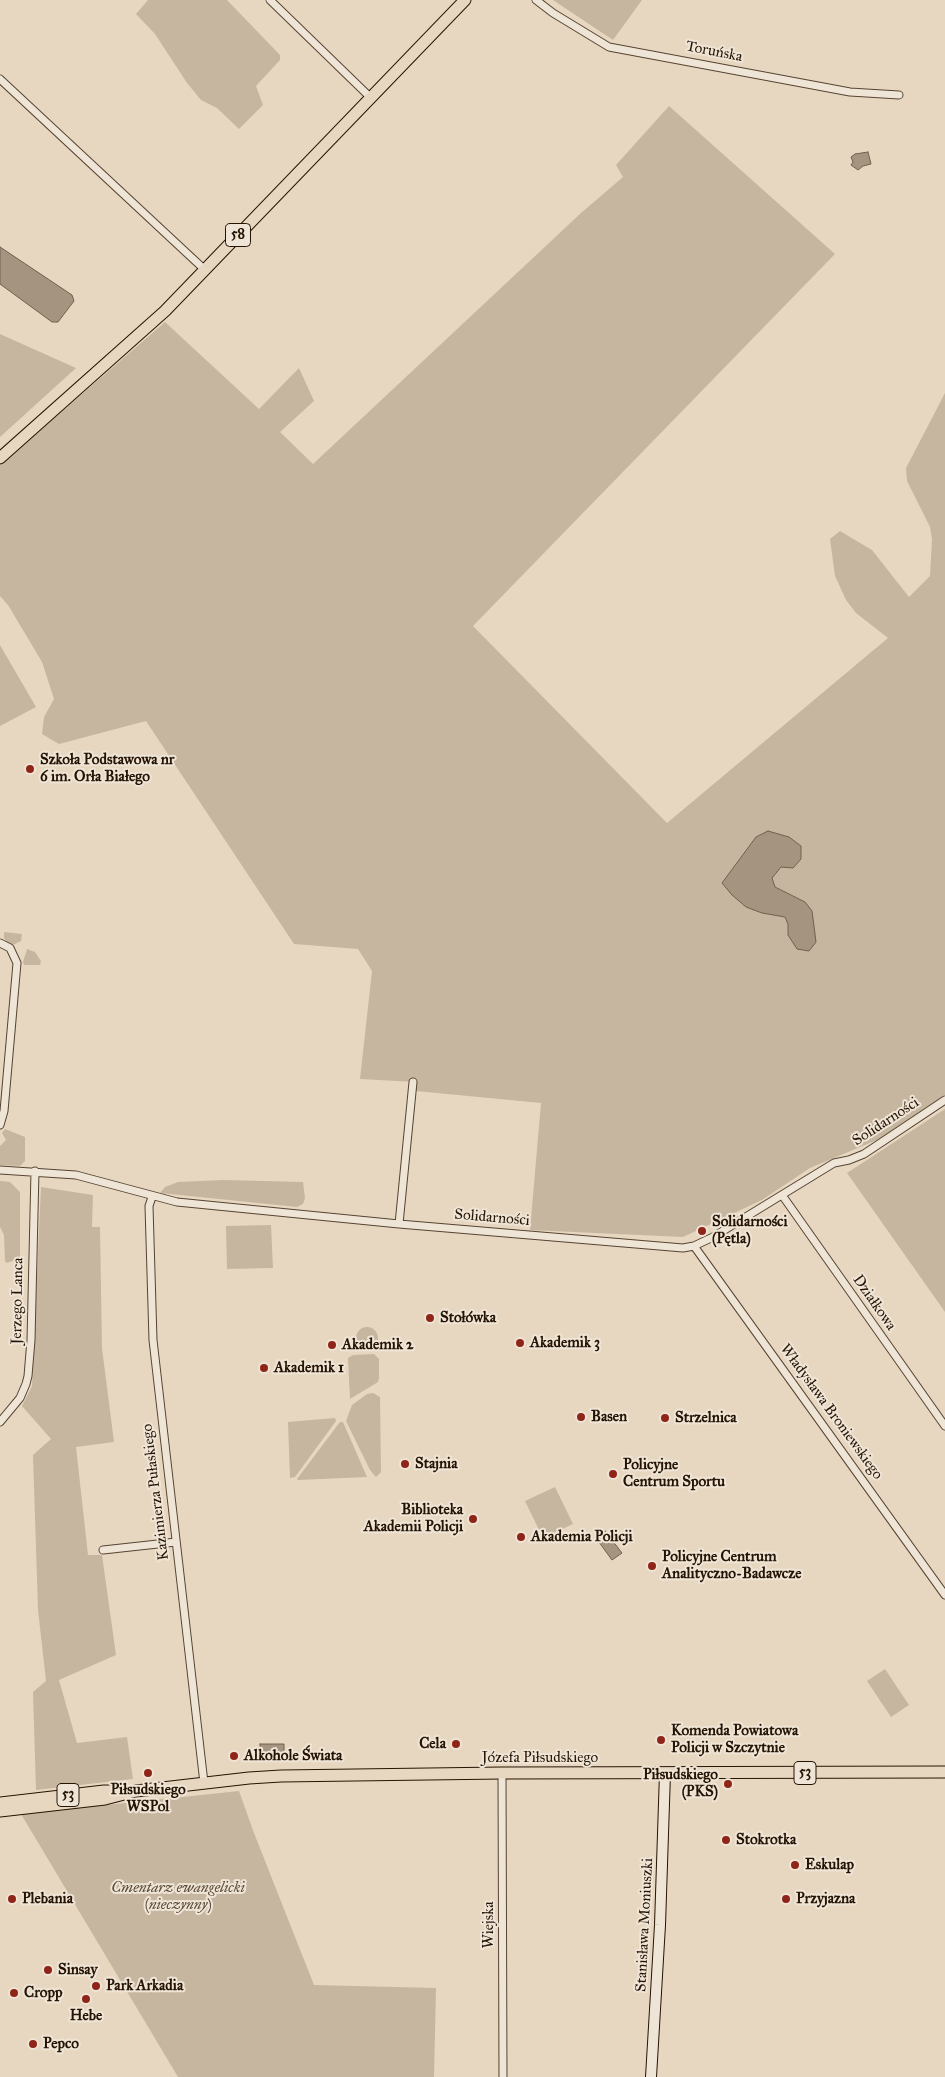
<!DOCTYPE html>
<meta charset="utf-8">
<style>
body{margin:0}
canvas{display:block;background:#e7d7c0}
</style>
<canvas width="945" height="2077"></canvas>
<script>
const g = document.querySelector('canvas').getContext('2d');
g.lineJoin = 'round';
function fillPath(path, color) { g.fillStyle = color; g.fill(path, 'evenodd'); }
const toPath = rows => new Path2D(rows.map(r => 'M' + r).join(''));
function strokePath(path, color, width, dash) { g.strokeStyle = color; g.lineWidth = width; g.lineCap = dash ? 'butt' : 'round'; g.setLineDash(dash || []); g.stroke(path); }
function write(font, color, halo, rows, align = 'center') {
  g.font = font + ' "IM FELL Great Primer",serif'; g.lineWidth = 4; g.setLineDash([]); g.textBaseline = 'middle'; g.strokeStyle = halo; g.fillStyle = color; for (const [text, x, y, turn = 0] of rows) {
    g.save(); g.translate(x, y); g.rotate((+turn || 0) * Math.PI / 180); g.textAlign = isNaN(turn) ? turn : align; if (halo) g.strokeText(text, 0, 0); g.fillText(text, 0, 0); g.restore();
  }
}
const green = toPath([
 [148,0,227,0,280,55,280,60,256,86,263,105,239,129,217,108,201,100,187,83,155,34,136,14],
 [553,0,642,0,613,40],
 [669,106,835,254,473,626,667,823,888,638,856,613,846,600,835,576,830,539,840,531,872,550,909,597,930,576,932,539,930,527,907,481,906,468,945,393,945,1095,884,1137,810,1168,762,1200,683,1237,530,1230,541,1103,416,1091,416,1082,360,1079,372,971,358,949,294,944,146,721,59,744,42,734,44,717,54,699,42,662,8,605,0,596,0,465,165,322,259,409,299,368,314,401,280,432,313,464,581,213,623,177,616,165],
 [0,334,76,368,0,437],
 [0,645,36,707,0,726],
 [4,932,22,934,21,941,13,945,7,943,4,938],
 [27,949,35,952,41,961,40,965,24,965,23,962],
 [945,1109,945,1312,847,1173],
 [5,1129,25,1137,25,1161,20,1166,0,1165,0,1146,6,1140,2,1133],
 [223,1180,303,1182,305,1198,303,1204,297,1207,160,1193,165,1187,178,1182],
 [0,1181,10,1182,20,1192,20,1258,7,1263,5,1261,4,1235,0,1227],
 [41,1187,93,1195,92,1227,100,1227,102,1348,114,1442,76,1447,88,1555,102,1555,116,1655,59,1680,77,1743,127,1737,133,1779,36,1790,33,1692,46,1681,38,1610,33,1455,51,1439,22,1406,32,1386],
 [271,1225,273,1268,227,1269,226,1226],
 '356 1338a11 11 0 1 1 22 0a11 11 0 1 1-22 0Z',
 [374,1354,379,1359,379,1378,378,1382,350,1399,348,1358,353,1355],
 [373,1393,380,1397,381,1472,376,1477,370,1470,346,1421,352,1405,367,1394],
 [335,1418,336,1421,295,1477,290,1478,288,1422],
 [340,1422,343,1422,367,1477,298,1480,297,1479],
 [555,1487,573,1524,543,1538,525,1501],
 [885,1669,909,1705,891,1717,867,1681],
 [239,1791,254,1833,314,1985,436,1988,434,2077,178,2077,21,1814]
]);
const water = toPath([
 [868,152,871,164,863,166,858,170,851,165,853,162,851,157,855,154,868,152],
 [0,247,72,295,74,301,58,322,52,322,0,284,0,247],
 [768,831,789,837,801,846,801,859,793,868,781,867,772,878,775,887,805,902,812,911,816,942,809,951,797,949,788,935,788,924,785,917,762,913,746,907,732,895,722,883,756,837,768,831],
 [605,1531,622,1553,612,1560,596,1538,605,1531],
 [260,1744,284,1744,284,1755,260,1755,260,1744]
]);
const street = toPath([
 [270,0,371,98],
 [536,0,553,13,609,47,850,92,899,95],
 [0,79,205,270],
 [0,943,10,948,17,963,4,1111,0,1125],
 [0,1170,76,1175,177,1202,399,1224,683,1248,694,1246,713,1237,834,1163,849,1160,864,1154,945,1100],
 [782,1195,945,1426],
 [152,1197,149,1206,153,1340,204,1783],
 [399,1224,413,1082],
 [694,1246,945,1595],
 [0,1422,20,1398,26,1384,28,1376,31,1340,35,1171],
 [103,1550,176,1542],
 [502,1773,503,2077]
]);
const secondary = toPath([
 [651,2077,660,1925,665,1773]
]);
const primary = toPath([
 [0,458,165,311,465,0],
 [0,1803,104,1791,119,1791],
 [0,1811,105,1799,136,1791,249,1778,281,1776,502,1773,945,1772]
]);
const markers = [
 [30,769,5,"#8f2418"],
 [702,1231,5,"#8f2418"],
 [430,1318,5,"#8f2418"],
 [520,1343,5,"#8f2418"],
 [332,1345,5,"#8f2418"],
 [264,1368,5,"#8f2418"],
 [581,1417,5,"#8f2418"],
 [665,1418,5,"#8f2418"],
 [405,1464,5,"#8f2418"],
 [613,1474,5,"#8f2418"],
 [473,1519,5,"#8f2418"],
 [521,1537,5,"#8f2418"],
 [652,1566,5,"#8f2418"],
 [661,1740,5,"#8f2418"],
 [456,1744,5,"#8f2418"],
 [234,1756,5,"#8f2418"],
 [148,1773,5,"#8f2418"],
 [728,1784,5,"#8f2418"],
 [726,1840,5,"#8f2418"],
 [795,1865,5,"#8f2418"],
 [12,1899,5,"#8f2418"],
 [786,1899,5,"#8f2418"],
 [48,1970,5,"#8f2418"],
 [96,1986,5,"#8f2418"],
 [14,1993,5,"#8f2418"],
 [86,1999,5,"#8f2418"],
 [33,2044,5,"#8f2418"]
];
const shields = [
 [238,235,25],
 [805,1773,22],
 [68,1795,22]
];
const shieldNames = [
 ["58",238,235],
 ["53",805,1773],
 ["53",68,1795]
];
const streetNames = [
 ["Toruńska",714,52,11],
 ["Solidarności",886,1122,-33],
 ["Solidarności",492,1218,5],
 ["Jerzego Lanca",18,1301,-89],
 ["Działkowa",874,1303,55],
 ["Władysława Broniewskiego",831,1412,54],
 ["Kazimierza Pułaskiego",156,1492,-97],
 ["Józefa Piłsudskiego",540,1758],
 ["Wiejska",489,1925,-90],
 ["Stanisława Moniuszki",645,1925,-87]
];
const poiNames = [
 ["Szkoła Podstawowa nr",40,760],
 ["6 im. Orła Białego",40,777],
 ["Solidarności",712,1222],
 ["(Pętla)",712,1239],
 ["Stołówka",440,1318],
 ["Akademik 3",530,1343],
 ["Akademik 2",342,1345],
 ["Akademik 1",274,1368],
 ["Basen",591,1417],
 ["Strzelnica",675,1418],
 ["Stajnia",415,1464],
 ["Policyjne",623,1465],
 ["Centrum Sportu",623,1482],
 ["Biblioteka",463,1510,"right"],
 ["Akademii Policji",463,1527,"right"],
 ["Akademia Policji",531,1537],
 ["Policyjne Centrum",662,1557],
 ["Analityczno-Badawcze",662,1574],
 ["Komenda Powiatowa",671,1731],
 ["Policji w Szczytnie",671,1748],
 ["Cela",446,1744,"right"],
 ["Alkohole Świata",244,1756],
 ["Piłsudskiego",718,1775,"right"],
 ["(PKS)",718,1792,"right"],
 ["Piłsudskiego",148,1790,"center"],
 ["WSPol",148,1807,"center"],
 ["Stokrotka",736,1840],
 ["Eskulap",805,1865],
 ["Plebania",22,1899],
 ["Przyjazna",796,1899],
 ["Sinsay",58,1970],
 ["Park Arkadia",106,1986],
 ["Cropp",24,1993],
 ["Hebe",86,2016,"center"],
 ["Pepco",43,2044]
];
const parkNames = [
 ["Cmentarz ewangelicki",178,1888],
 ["(nieczynny)",178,1905]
];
fillPath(green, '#c6b6a0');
fillPath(water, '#a59480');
strokePath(water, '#72604e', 1);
strokePath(street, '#564432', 9);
strokePath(secondary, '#251303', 12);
strokePath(primary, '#251303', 13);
strokePath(street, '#efe5d6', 7);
strokePath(secondary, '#efe5d6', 10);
strokePath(primary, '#e7d7c0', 11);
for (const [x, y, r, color] of markers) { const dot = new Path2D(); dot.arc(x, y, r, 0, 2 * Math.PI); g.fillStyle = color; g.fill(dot); strokePath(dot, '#efe5d6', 2); }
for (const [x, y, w] of shields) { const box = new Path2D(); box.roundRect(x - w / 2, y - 11.5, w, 23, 4); g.fillStyle = '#efe5d6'; g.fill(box); strokePath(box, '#251303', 1); }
write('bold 14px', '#251303', null, shieldNames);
write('15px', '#251303', '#efe5d6', streetNames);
write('bold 15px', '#251303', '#efe5d6', poiNames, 'left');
write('italic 15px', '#5d4c3a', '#efe5d6', parkNames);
</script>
